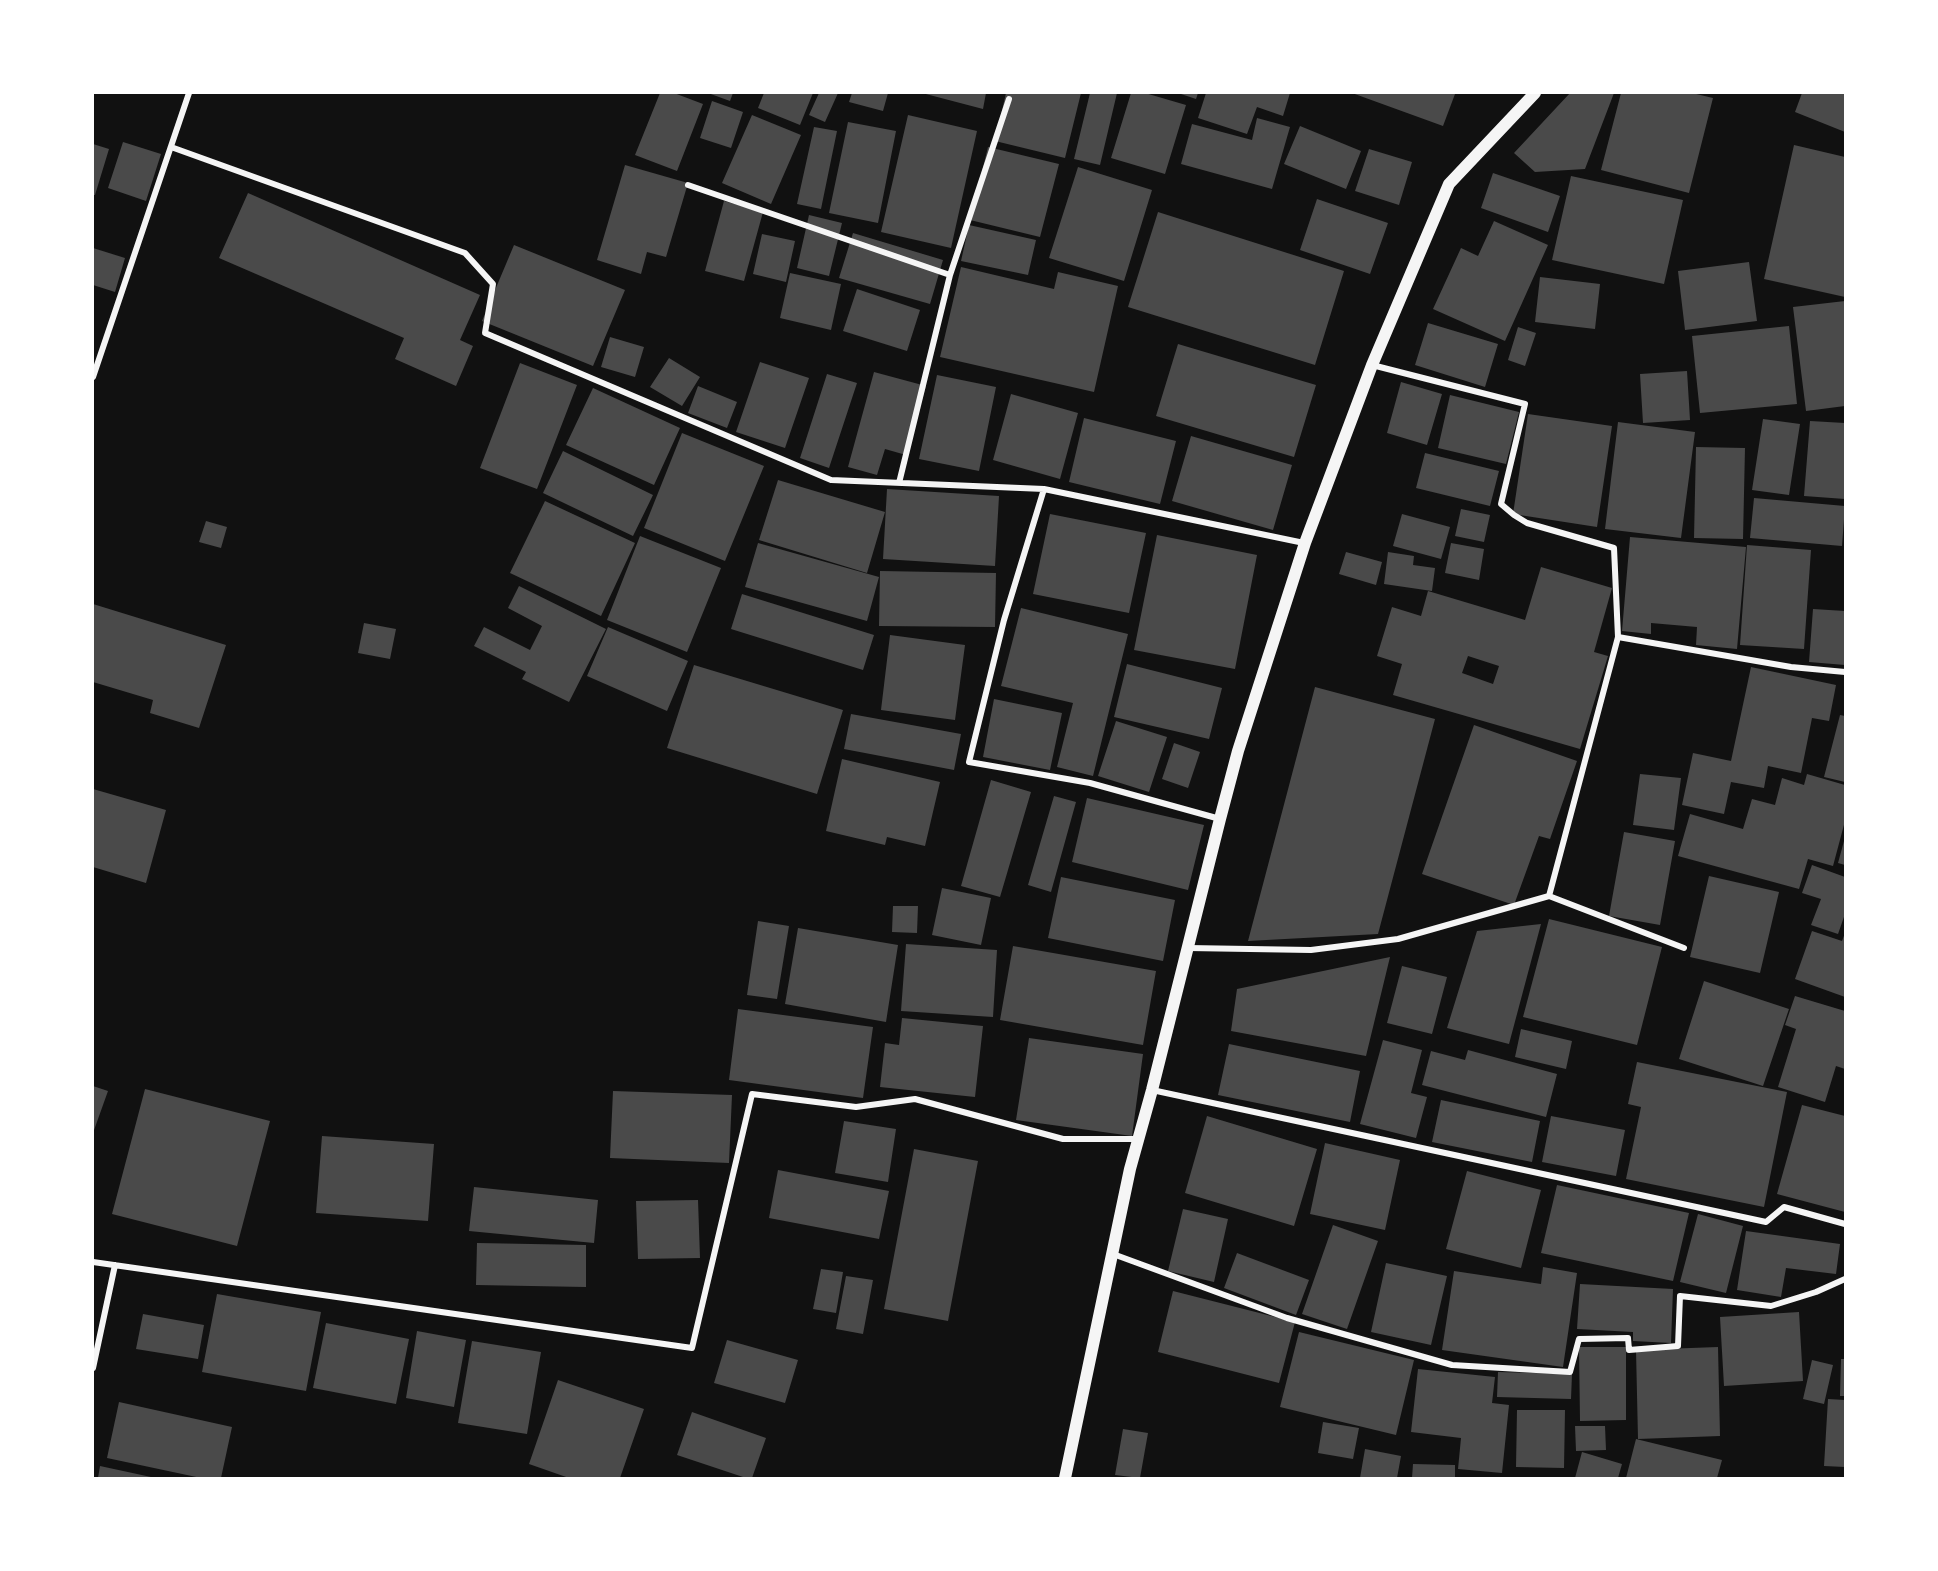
<!DOCTYPE html>
<style>
body{margin:0}
#map{position:relative;width:1938px;height:1571px;overflow:hidden;background:#111;font-family:Signika,sans-serif}
canvas{display:block}
.frame{position:absolute;inset:0;border:94px solid #fff;pointer-events:none}
</style>
<div id="map">
<canvas width="1938" height="1571"></canvas>
<div class="frame"></div>
</div>
<script>
const g = document.querySelector('canvas').getContext('2d');
g.lineJoin = 'round';
function fillPath(path, color) { g.fillStyle = color; g.fill(path, 'evenodd'); }
const toPath = rows => new Path2D(rows.map(r => 'M' + r).join(''));
function strokePath(path, color, width, dash) { g.strokeStyle = color; g.lineWidth = width; g.lineCap = dash ? 'butt' : 'round'; g.setLineDash(dash || []); g.stroke(path); }
const building = toPath([
 [660,93,674,93,703,104,677,171,635,155],
 [708,93,733,93,730,101],
 [764,93,813,93,800,125,758,108],
 [819,93,838,93,825,122,809,115],
 [852,93,888,93,883,111,849,102],
 [922,93,986,93,983,109],
 [1006,93,1081,93,1065,158,995,141],
 [1090,93,1117,93,1100,165,1074,159],
 [1131,93,1145,93,1186,105,1165,174,1111,158],
 [1178,93,1198,93,1196,99],
 [1206,93,1290,93,1283,116,1257,107,1247,134,1198,118],
 [1352,93,1452,93,1455,94,1443,126],
 [1570,93,1614,93,1585,169,1535,172,1514,153],
 [1621,93,1692,93,1713,98,1689,193,1601,170],
 [1802,93,1845,93,1845,132,1795,112],
 [712,101,743,112,731,148,700,138],
 [752,115,801,135,771,204,722,183],
 [908,115,977,131,951,248,881,232],
 [1257,118,1290,127,1272,189,1181,164,1192,124,1252,140],
 [848,122,896,131,878,223,829,213],
 [1300,126,1361,151,1346,189,1284,164],
 [814,127,837,131,821,209,797,204],
 [123,142,161,154,146,201,108,188],
 [93,144,109,149,95,195,93,195],
 [1794,145,1845,157,1845,297,1764,279],
 [988,147,1059,164,1040,237,970,220],
 [1369,149,1412,162,1399,205,1355,191],
 [625,165,688,183,666,257,647,252,641,274,597,260],
 [1078,167,1152,190,1124,281,1049,258],
 [1493,173,1560,196,1548,232,1481,208],
 [1571,176,1683,200,1664,284,1552,260],
 [248,193,480,295,460,340,473,346,456,386,395,359,404,338,219,258],
 [1317,199,1388,223,1370,274,1300,250],
 [724,201,763,212,744,281,705,271],
 [1158,212,1344,271,1315,365,1128,307],
 [809,215,842,223,829,276,797,268],
 [1494,221,1548,245,1505,341,1433,309,1461,248,1478,256],
 [969,225,1036,240,1028,275,961,261],
 [853,233,943,260,930,304,839,278],
 [762,234,795,241,786,282,753,274],
 [514,245,625,290,593,366,482,321],
 [93,248,125,258,115,292,93,285],
 [1749,262,1757,321,1685,330,1678,271],
 [961,267,1054,289,1058,272,1118,286,1094,392,940,357],
 [790,273,841,284,831,330,780,318],
 [1540,277,1600,284,1595,329,1535,322],
 [857,289,920,310,907,351,843,331],
 [1845,301,1845,406,1806,411,1793,307],
 [1428,323,1498,344,1485,387,1415,365],
 [1789,326,1797,404,1700,413,1692,336],
 [1518,327,1536,333,1525,366,1508,360],
 [610,337,644,347,635,377,601,367],
 [1178,344,1316,385,1294,457,1156,416],
 [669,358,700,377,682,406,650,387],
 [760,362,809,378,785,448,736,432],
 [520,363,577,385,537,489,480,468],
 [1687,371,1690,420,1643,423,1640,374],
 [874,372,926,386,906,455,885,449,877,475,848,467],
 [827,374,857,383,829,468,800,458],
 [937,375,996,387,979,471,919,459],
 [1401,382,1442,394,1427,445,1387,433],
 [698,386,737,402,727,428,688,413],
 [593,388,680,428,654,485,566,445],
 [1011,394,1078,413,1060,479,993,460],
 [1450,395,1519,412,1506,464,1438,448],
 [1528,414,1612,426,1597,527,1513,514],
 [1084,418,1176,441,1160,504,1069,482],
 [1763,419,1800,424,1789,495,1752,490],
 [1810,421,1845,423,1845,499,1804,496],
 [1618,422,1695,432,1681,538,1605,529],
 [682,433,764,466,725,561,644,528],
 [1191,436,1292,465,1273,530,1172,501],
 [1696,447,1745,448,1743,539,1694,538],
 [563,451,653,495,633,536,543,493],
 [1425,453,1499,471,1490,506,1416,488],
 [778,480,885,512,867,573,759,540],
 [887,489,999,496,995,566,883,559],
 [1754,498,1845,506,1842,546,1750,538],
 [545,501,635,543,601,616,510,573],
 [1461,509,1490,515,1484,542,1455,536],
 [1050,514,1146,533,1129,613,1033,594],
 [1402,514,1450,527,1441,559,1393,546],
 [206,521,227,527,221,548,199,542],
 [1157,535,1257,555,1235,669,1134,650],
 [640,536,721,568,687,652,607,620],
 [1630,537,1746,547,1737,649,1696,645,1697,627,1651,623,1651,634,1622,631],
 [758,543,879,577,867,621,745,587],
 [1451,543,1484,549,1479,580,1445,573],
 [1747,545,1811,550,1804,649,1740,645],
 [1346,552,1382,562,1376,585,1339,574],
 [1388,552,1414,556,1413,565,1435,568,1432,591,1384,584],
 [1541,567,1612,588,1594,652,1608,656,1580,749,1393,695,1402,664,1377,656,1392,607,1421,616,1428,591,1525,620],
 [1468,656,1499,666,1493,684,1462,673],
 [880,571,996,573,995,627,879,626],
 [519,586,606,629,569,702,522,679,526,672,474,646,484,627,530,650,542,626,508,608],
 [742,594,874,635,863,670,731,629],
 [93,604,226,645,199,728,150,713,153,700,93,682],
 [1021,608,1128,634,1093,776,1057,767,1073,703,1001,686],
 [1813,609,1845,611,1845,665,1809,662],
 [364,623,396,629,390,659,358,653],
 [608,627,688,661,667,711,587,676],
 [890,635,965,645,955,720,881,710],
 [1127,664,1222,688,1209,739,1114,717],
 [694,665,843,710,817,794,667,748],
 [1751,667,1836,685,1829,721,1812,718,1801,773,1768,766,1764,788,1731,782,1724,814,1682,805,1693,753,1731,761],
 [1315,687,1435,719,1378,934,1248,941],
 [994,699,1062,713,1050,770,983,757],
 [851,714,961,734,954,770,844,749],
 [1840,715,1845,716,1845,782,1824,777],
 [1116,721,1167,737,1149,792,1098,776],
 [1474,725,1577,761,1550,839,1539,836,1514,905,1422,874],
 [1174,743,1200,752,1188,788,1162,779],
 [842,759,940,782,925,846,887,837,885,845,826,831],
 [1640,774,1681,778,1674,830,1633,825],
 [1807,774,1845,785,1845,821,1833,866,1808,859,1799,889,1678,856,1690,814,1743,829,1752,799,1775,805,1782,778,1804,785],
 [991,780,1031,792,1000,897,961,886],
 [93,789,166,810,146,883,93,867],
 [1054,796,1076,802,1051,892,1028,885],
 [1087,798,1204,825,1188,890,1072,862],
 [1624,832,1675,841,1660,925,1609,916],
 [1844,841,1845,841,1845,865,1838,863],
 [1812,865,1845,877,1845,914,1838,934,1811,925,1821,899,1802,893],
 [1709,876,1779,892,1760,973,1690,957],
 [1061,877,1175,900,1163,961,1048,938],
 [942,888,991,898,981,945,932,935],
 [893,906,918,906,917,933,892,932],
 [1549,919,1662,947,1637,1045,1523,1017],
 [758,921,789,926,777,999,747,995],
 [1541,924,1509,1044,1447,1028,1477,931],
 [798,928,898,945,886,1022,785,1004],
 [1812,931,1842,941,1845,933,1845,997,1795,979],
 [906,944,997,950,993,1017,901,1011],
 [1013,946,1156,971,1143,1045,1000,1020],
 [1390,957,1366,1056,1231,1031,1237,989],
 [1402,966,1447,977,1432,1034,1387,1023],
 [1704,981,1789,1009,1763,1086,1679,1059],
 [1795,996,1845,1011,1845,1069,1836,1066,1825,1102,1778,1087,1796,1029,1785,1025],
 [738,1009,873,1027,863,1098,729,1080],
 [902,1018,983,1026,975,1097,880,1087,885,1043,899,1045],
 [1521,1029,1572,1041,1566,1069,1515,1057],
 [1029,1038,1143,1054,1132,1136,1016,1120],
 [1383,1040,1422,1050,1411,1093,1427,1097,1416,1138,1360,1124],
 [1229,1044,1360,1071,1350,1122,1218,1095],
 [1468,1050,1557,1074,1546,1117,1422,1085,1431,1051,1465,1060],
 [1637,1062,1787,1092,1764,1207,1626,1179,1641,1107,1628,1104],
 [93,1086,108,1091,93,1133],
 [145,1089,270,1121,237,1246,112,1214],
 [613,1091,732,1095,729,1163,610,1158],
 [1441,1100,1540,1121,1532,1162,1432,1142],
 [1802,1105,1845,1116,1845,1212,1777,1194],
 [1207,1116,1317,1149,1294,1226,1185,1193],
 [1551,1116,1625,1130,1616,1176,1542,1162],
 [844,1121,896,1129,888,1182,835,1173],
 [322,1136,434,1144,428,1221,316,1213],
 [1325,1143,1400,1160,1385,1230,1310,1214],
 [914,1149,978,1161,948,1321,884,1309],
 [778,1170,889,1191,879,1239,769,1218],
 [1467,1171,1541,1190,1521,1268,1446,1249],
 [1557,1185,1689,1213,1673,1281,1541,1253],
 [474,1187,598,1200,594,1243,469,1231],
 [698,1200,700,1258,638,1259,636,1201],
 [1183,1209,1228,1219,1214,1282,1168,1271],
 [1698,1214,1743,1226,1726,1293,1680,1282],
 [1333,1225,1378,1241,1347,1329,1302,1314],
 [1746,1231,1840,1244,1836,1274,1786,1268,1781,1297,1737,1290],
 [477,1243,586,1245,586,1287,476,1285],
 [1237,1253,1309,1280,1296,1315,1224,1288],
 [1386,1263,1447,1276,1431,1345,1371,1332],
 [1543,1267,1577,1273,1563,1367,1442,1350,1454,1271,1541,1284],
 [821,1269,843,1272,836,1313,813,1309],
 [846,1276,873,1280,863,1334,836,1329],
 [1580,1284,1673,1289,1671,1343,1633,1341,1633,1332,1577,1329],
 [1173,1291,1295,1322,1279,1383,1158,1352],
 [217,1294,321,1312,306,1391,202,1372],
 [1799,1312,1803,1381,1724,1386,1720,1317],
 [143,1314,204,1325,198,1359,136,1349],
 [326,1323,409,1339,396,1404,313,1388],
 [417,1331,466,1340,454,1407,406,1398],
 [1299,1332,1414,1360,1396,1435,1280,1407],
 [727,1340,798,1360,785,1403,714,1383],
 [472,1341,541,1352,527,1434,458,1423],
 [1579,1347,1626,1347,1626,1420,1580,1421],
 [1718,1347,1720,1436,1638,1439,1636,1350],
 [1841,1359,1845,1359,1845,1396,1840,1396],
 [1812,1360,1833,1365,1824,1404,1803,1399],
 [1418,1369,1495,1377,1492,1403,1509,1405,1502,1473,1458,1469,1461,1438,1411,1432],
 [1498,1372,1572,1374,1571,1399,1497,1397],
 [558,1380,644,1409,620,1478,569,1478,529,1464],
 [1828,1399,1845,1400,1845,1467,1824,1466],
 [119,1402,232,1427,221,1478,201,1478,107,1458],
 [1517,1410,1565,1410,1564,1468,1516,1467],
 [692,1412,766,1438,752,1478,746,1478,677,1455],
 [1323,1422,1359,1428,1353,1459,1318,1453],
 [1575,1426,1605,1426,1606,1450,1576,1451],
 [1123,1429,1148,1433,1140,1478,1115,1475],
 [1636,1439,1722,1460,1717,1478,1626,1478],
 [1365,1449,1401,1456,1397,1478,1360,1478],
 [1582,1452,1622,1464,1618,1478,1575,1478],
 [1413,1464,1455,1465,1455,1478,1412,1478],
 [100,1466,151,1477,150,1478,98,1478]
]);
const minor = toPath([
 [171,147,465,253,493,284,485,333,831,480,1044,489,1304,543],
 [688,185,950,275],
 [1372,365,1525,404,1501,504,1514,515,1527,523,1614,548,1618,637,1549,896],
 [93,377,189,93],
 [899,483,950,275,1009,99],
 [1044,489,1004,620,969,762,1090,783,1220,819],
 [1618,637,1791,667,1845,672],
 [1188,948,1311,950,1398,939,1549,896,1684,948],
 [1152,1090,1766,1222,1784,1207,1845,1224],
 [1113,1254,1287,1318,1452,1365,1570,1372,1579,1339,1628,1338,1629,1350,1678,1346,1680,1296,1771,1306,1816,1292,1845,1279],
 [93,1262,692,1348,752,1094,856,1107,915,1099,1063,1139,1138,1139],
 [93,1368,115,1265]
]);
const secondary = toPath([
 [1065,1478,1130,1169,1152,1090,1220,819,1238,751,1305,543,1372,365,1449,184,1535,93]
]);
fillPath(building, '#4a4a4a');
strokePath(minor, '#f5f5f5', 6);
strokePath(secondary, '#f5f5f5', 12);
</script>
